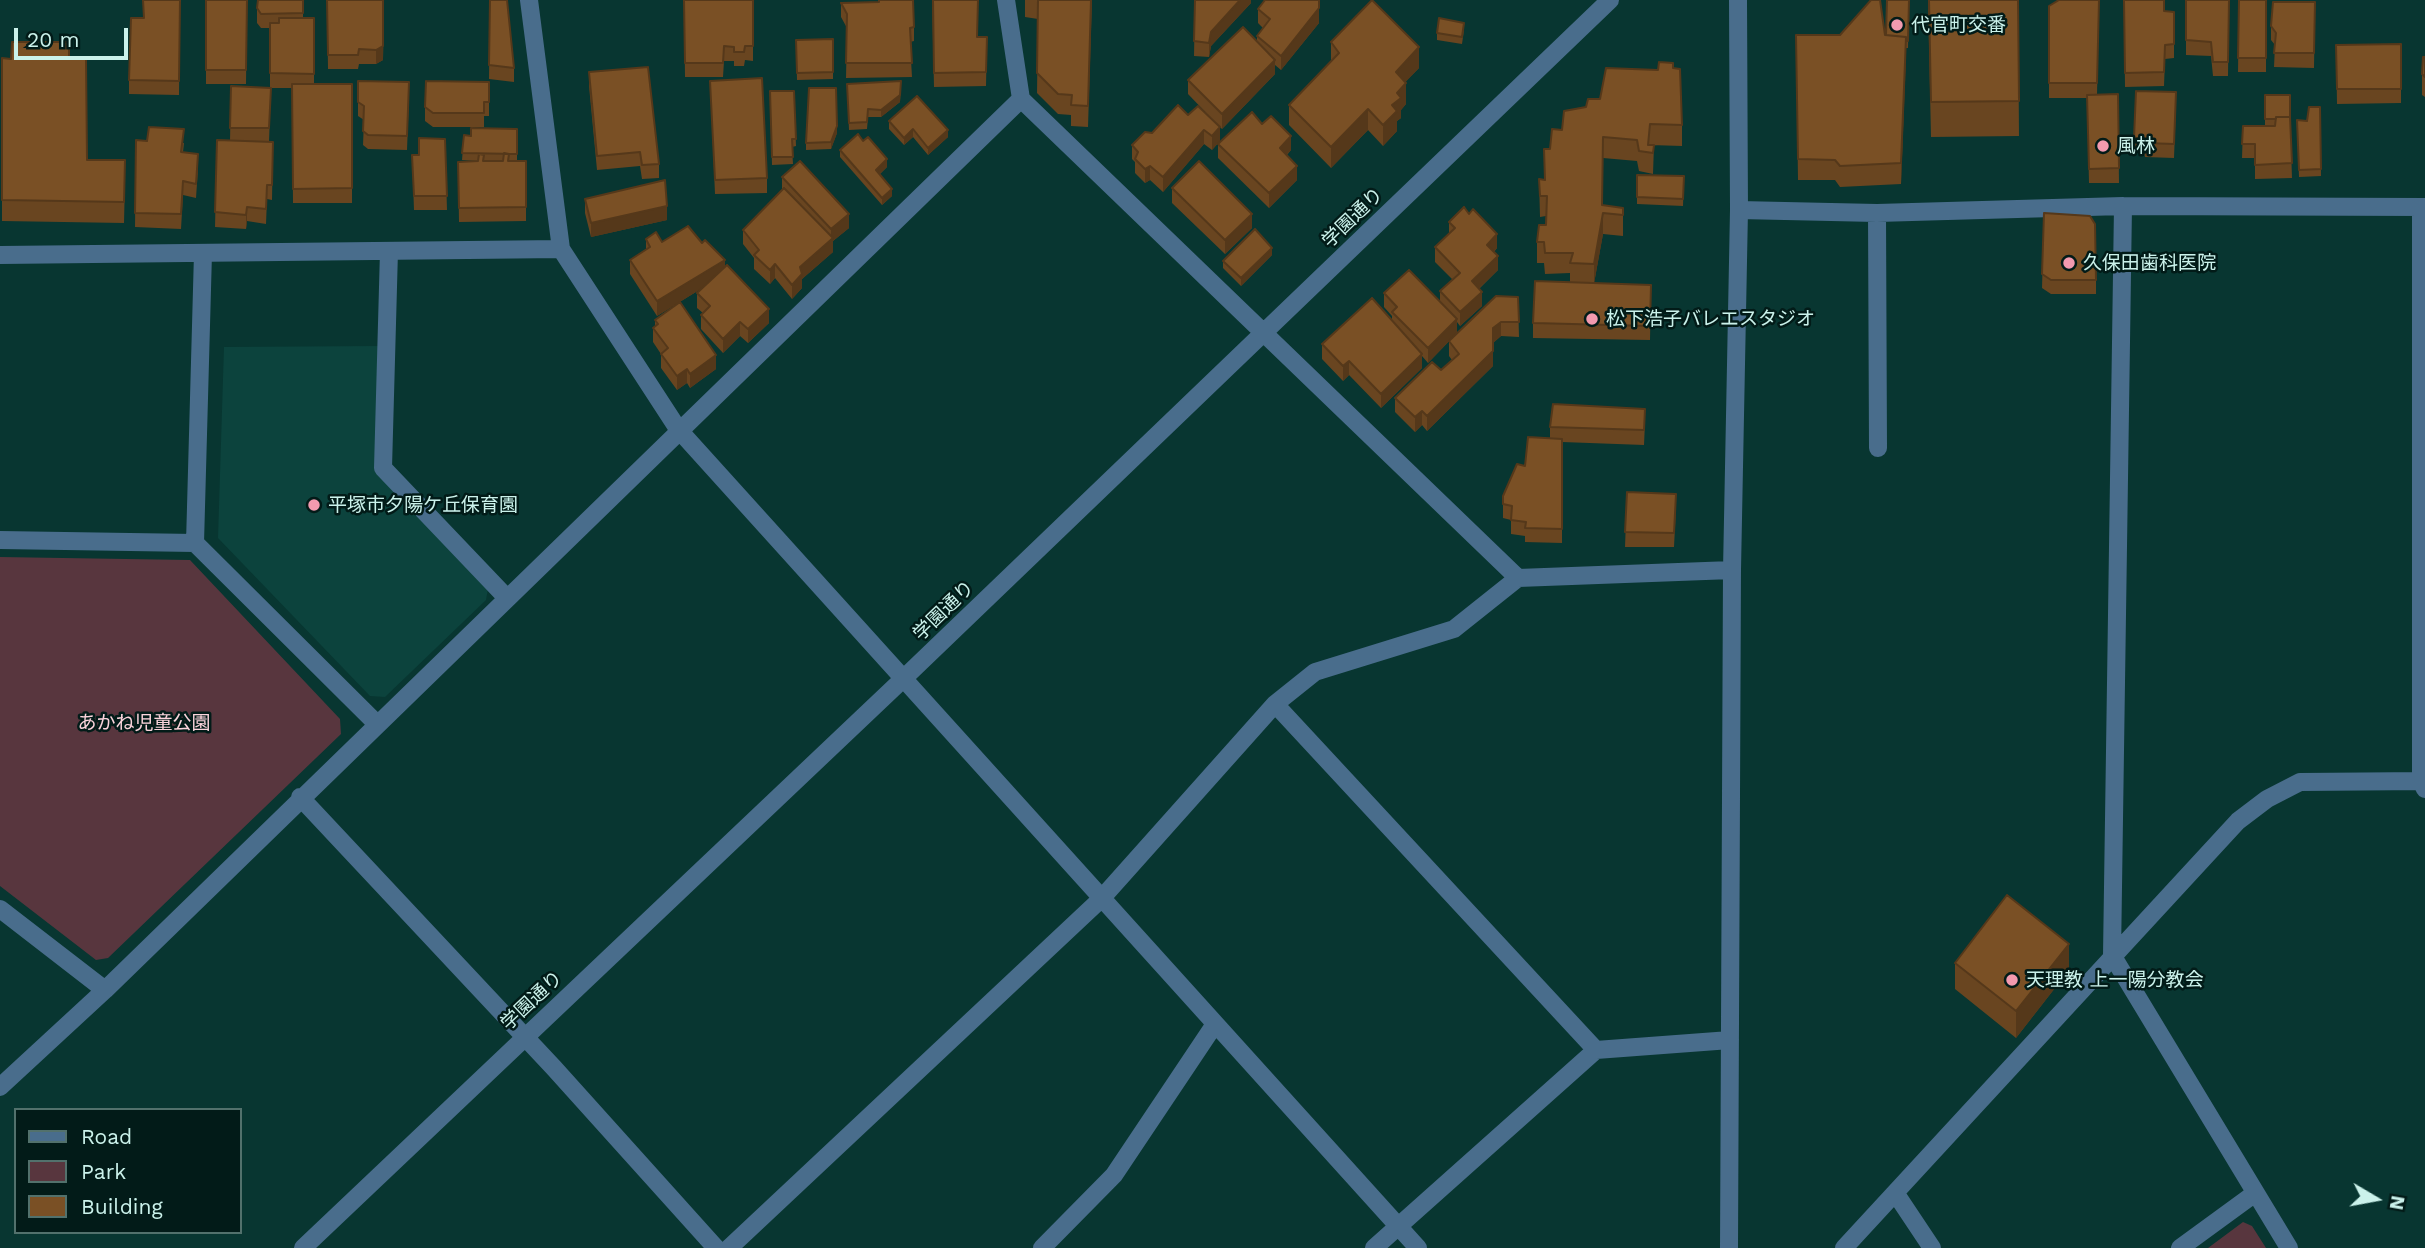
<!DOCTYPE html>
<meta charset="utf-8">
<style>
body{margin:0}
#map{position:relative;width:2425px;height:1248px;overflow:hidden;background:#083631;font-family:"Work Sans",sans-serif}
canvas{display:block}
.legend{position:absolute;left:14px;top:1108px;width:228px;height:126px;box-sizing:border-box;background:#021b18;border:2px solid #52716c;margin:0;padding:9px 12px;list-style:none;font-size:21px;color:#cbf2eb}
.legend li{display:flex;align-items:center;gap:14px;height:35px}
.legend b{width:35px;border:2px solid #52716c}
.north{position:absolute;left:2341px;top:1164px;width:70px;height:70px;-webkit-text-stroke:5px #021b18;paint-order:stroke;rotate:100deg;font-size:19px;font-weight:700;line-height:28px;text-align:center;color:#cbf2eb}
.north::after{content:'';display:block;margin:auto;width:24px;height:32px;background:#cbf2eb;clip-path:polygon(50% 0,100% 100%,50% 72%,0 100%)}
.scale{position:absolute;left:14px;top:28px;width:114px;height:32px;box-sizing:border-box;border:4px solid #cbf2eb;border-top:0;padding-left:9px;font-size:21px;line-height:24px;white-space:nowrap;color:#cbf2eb;-webkit-text-stroke:5px #021b18;paint-order:stroke}
</style>
<div id="map">
<canvas width="2425" height="1248"></canvas>
<ul class="legend">
<li><b style="height:9px;background:#496d8c"></b>Road</li>
<li><b style="height:19px;background:#58363e"></b>Park</li>
<li><b style="height:19px;background:#7a5025"></b>Building</li>
</ul>
<div class="north">N</div>
<div class="scale">20 m</div>
</div>
<script>
const g = document.querySelector('canvas').getContext('2d');
g.lineJoin = 'round';
function fillPath(path, color) { g.fillStyle = color; g.fill(path, 'evenodd'); }
const toPath = rows => new Path2D(rows.map(r => 'M' + r).join(''));
function strokePath(path, color, width, dash) { g.strokeStyle = color; g.lineWidth = width; g.lineCap = dash ? 'butt' : 'round'; g.setLineDash(dash || []); g.stroke(path); }
function write(font, color, halo, rows, align = 'center') {
  g.font = font + ' "Work Sans","Noto Sans JP",sans-serif'; g.lineWidth = 5; g.setLineDash([]); g.textBaseline = 'middle'; g.strokeStyle = halo; g.fillStyle = color; for (const [text, x, y, turn = 0] of rows) {
    g.save(); g.translate(x, y); g.rotate((+turn || 0) * Math.PI / 180); g.textAlign = isNaN(turn) ? turn : align; if (halo) g.strokeText(text, 0, 0); g.fillText(text, 0, 0); g.restore();
  }
}
const built = toPath([
 [379,346,378,471,488,589,486,600,385,697,370,696,218,538,224,347]
]);
const green = toPath([
 [0,557,190,560,340,719,341,734,108,958,96,960,0,886],
 [2243,1222,2252,1226,2266,1248,2208,1248]
]);
const minor = toPath([
 [529,0,561,249,678,429,1418,1248],
 [1006,0,1021,99,1518,578],
 [2123,206,2112,955,2289,1248],
 [2421,207,2421,781,2425,789],
 [1739,210,1877,213,2123,206,2425,207],
 [1877,213,1878,448],
 [389,251,383,468,506,597],
 [203,253,195,543,376,723],
 [0,255,561,249],
 [0,540,195,543],
 [1275,704,1596,1050],
 [300,797,554,1068,716,1248],
 [0,909,105,990],
 [0,1087,105,990,1021,99],
 [1896,1194,1932,1248],
 [303,1248,903,679,1610,0],
 [729,1248,1101,899,1275,704,1315,672,1454,629,1518,578,1732,570],
 [1042,1248,1114,1175,1215,1024],
 [1374,1248,1596,1050,1730,1040],
 [1729,1248,1732,570,1739,210,1738,0],
 [1844,1248,2238,821,2267,799,2300,782,2425,781],
 [2180,1248,2254,1194]
]);
const wall = toPath([
 [143,0,180,0,179,95,129,94,129,80,143,18],
 [206,0,247,0,246,84,206,84],
 [303,0,303,18,314,18,314,84,352,84,352,203,293,203,292,88,270,88,270,28,261,28,257,23,257,8],
 [327,0,384,0,383,60,376,64,359,64,358,69,328,69],
 [490,0,514,68,514,82,489,79],
 [684,0,753,0,753,61,745,60,744,66,734,66,734,61,724,61,723,77,685,77],
 [932,0,977,37,987,37,986,86,934,87],
 [1025,0,1092,0,1088,127,1071,126,1071,115,1058,114,1037,93,1038,19,1025,17],
 [1195,0,1251,3,1211,46,1209,57,1194,56],
 [1319,0,1319,23,1281,70,1275,65,1275,74,1222,129,1220,127,1220,141,1212,150,1204,144,1163,192,1150,180,1145,183,1135,173,1135,162,1132,159,1132,145,1152,133,1188,115,1213,120,1188,94,1188,80,1257,42,1257,36,1263,28,1258,23,1258,9],
 [1909,0,1908,48,1906,48,1901,184,1840,187,1835,180,1798,180,1796,35,1885,35],
 [1928,0,2018,0,2019,136,1931,137],
 [2099,0,2097,95,2118,94,2119,183,2089,183,2087,98,2049,98,2049,6,2071,1],
 [2124,0,2164,11,2174,44,2174,58,2165,59,2164,86,2125,87],
 [2186,0,2229,0,2228,76,2213,76,2211,56,2186,55],
 [2239,0,2266,0,2266,72,2238,72],
 [914,1,914,41,910,42,912,77,846,78,847,28,841,17,841,3],
 [2315,2,2314,68,2274,67,2275,45,2271,40,2271,26],
 [1464,30,1462,44,1437,40,1437,33],
 [833,39,833,79,797,80,796,40],
 [1331,42,1419,68,1405,82,1406,104,1401,110,1401,118,1397,121,1397,131,1383,146,1368,130,1331,168,1289,125,1289,105,1331,62],
 [2401,44,2401,103,2337,104,2336,45],
 [2425,57,2425,97,2422,95,2422,74],
 [2,58,11,59,69,59,87,160,125,181,124,223,2,221],
 [1673,68,1682,125,1682,146,1650,145,1654,145,1653,174,1639,171,1637,161,1603,158,1602,205,1623,208,1623,236,1603,234,1594,283,1651,285,1650,340,1533,338,1533,323,1570,282,1570,273,1545,274,1544,263,1537,263,1537,242,1546,225,1546,216,1540,217,1539,179,1544,180,1550,149,1562,130,1586,107,1600,99,1658,70],
 [589,72,659,164,659,178,642,179,640,166,597,170,589,86],
 [358,81,409,96,407,150,368,149,363,145,364,120,358,116],
 [710,81,767,178,767,193,715,194],
 [489,82,489,116,484,116,484,127,433,127,425,121,425,107],
 [847,84,901,88,900,102,881,117,868,117,867,129,849,130],
 [231,86,271,88,269,142,273,142,272,200,267,199,266,224,247,221,246,229,215,227,217,140,230,141],
 [770,91,794,91,796,146,792,147,793,164,772,165],
 [2265,95,2290,117,2292,178,2255,179,2255,158,2242,158,2243,126,2265,126],
 [2176,106,2174,158,2145,157,2144,152,2134,152,2134,138],
 [2320,107,2321,176,2299,177,2297,120,2307,121],
 [889,121,948,137,928,155,913,137,904,145,889,129],
 [1262,124,1291,150,1287,155,1297,180,1269,208,1218,158,1218,144],
 [517,129,517,161,526,161,526,221,459,222,458,162,478,161,462,160,464,135,471,136],
 [837,133,831,149,806,150,806,143],
 [445,139,447,210,414,210,412,155,419,155],
 [136,140,184,143,183,152,198,169,196,198,183,195,181,229,135,227],
 [840,150,887,167,880,174,892,196,882,205,840,157],
 [1637,175,1684,176,1683,206,1637,204],
 [782,177,849,228,833,241,833,252,802,279,802,288,792,299,775,278,770,284,754,269,754,258,743,244,743,230,782,190],
 [1172,188,1252,228,1225,254,1172,203],
 [585,199,667,220,591,237,585,213],
 [2044,213,2096,280,2096,294,2051,294,2042,288],
 [1449,222,1497,248,1494,252,1498,270,1479,289,1482,306,1460,326,1457,322,1457,333,1428,363,1422,356,1422,368,1381,408,1349,375,1343,381,1322,359,1322,344,1392,320,1392,316,1384,307,1384,293,1440,302,1440,291,1453,280,1435,262,1435,247,1449,234],
 [646,239,662,242,725,267,769,323,748,343,740,336,723,353,701,329,701,315,703,313,697,308,697,293,704,287,657,316,630,274,630,260,646,250],
 [1272,255,1241,286,1223,268,1223,261],
 [1518,297,1519,337,1501,336,1493,343,1493,366,1427,431,1422,425,1415,432,1395,412,1395,398,1441,370,1452,360,1449,356,1449,341],
 [655,320,716,369,690,388,687,383,677,390,661,368,661,354,653,342,653,328,655,326],
 [1645,423,1644,445,1562,442,1562,543,1525,542,1525,536,1511,534,1511,520,1503,518,1503,496,1525,466,1550,438,1550,427],
 [1627,492,1676,508,1674,547,1625,547],
 [1955,963,2069,970,2016,1038,1955,989]
]);
const shadedWall = toPath([
 [384,0,383,60,376,64,376,50],
 [1240,0,1251,0,1251,3,1211,46,1209,57,1209,43,1211,32],
 [1319,8,1319,23,1281,70,1281,56],
 [1906,37,1906,58,1901,184,1901,163],
 [1419,47,1419,68,1396,92,1396,72],
 [1275,60,1275,74,1222,129,1222,114],
 [901,81,900,102,881,117,881,110],
 [1406,83,1406,104,1401,110,1401,118,1397,121,1397,131,1383,146,1383,125,1397,93],
 [1368,109,1368,130,1331,168,1331,147],
 [837,126,837,133,831,149,831,142],
 [1220,127,1220,141,1212,150,1212,136],
 [913,129,913,137,904,145,904,138],
 [948,130,948,137,928,155,928,148],
 [1204,130,1204,144,1163,192,1163,177],
 [1291,136,1291,150,1280,162,1280,148],
 [887,159,887,167,876,177,876,170],
 [1150,166,1150,180,1145,183,1145,169],
 [1297,166,1297,180,1269,208,1269,193],
 [892,189,892,196,882,205,882,198],
 [667,206,667,220,591,237,591,223],
 [247,207,247,221,246,229,246,215],
 [1603,213,1603,234,1594,284,1594,264],
 [849,214,849,228,833,241,833,252,802,279,802,288,792,299,792,285,800,267,831,240,831,229],
 [1252,214,1252,228,1225,254,1225,240],
 [1497,234,1497,248,1487,259,1487,245],
 [1272,248,1272,255,1241,286,1241,278],
 [1498,256,1498,270,1472,295,1472,281],
 [725,260,725,274,657,316,657,301],
 [775,264,775,278,770,284,770,270],
 [1482,292,1482,306,1460,326,1460,312],
 [769,309,769,323,748,343,748,329],
 [1457,319,1457,333,1428,363,1428,348],
 [740,322,740,336,723,353,723,339],
 [1501,322,1501,336,1493,343,1493,328],
 [1493,351,1493,366,1427,431,1427,416],
 [1422,354,1422,368,1381,408,1381,394],
 [716,355,716,369,690,388,690,374],
 [1349,361,1349,375,1343,381,1343,366],
 [687,369,687,383,677,390,677,376],
 [1422,411,1422,425,1415,432,1415,417],
 [2069,944,2069,970,2016,1038,2016,1011]
]);
const building = toPath([
 [143,0,180,0,179,81,129,80,131,18,144,18,143,0],
 [206,0,247,0,246,70,206,70,206,0],
 [258,0,303,0,303,13,261,14,257,8,258,0],
 [327,0,383,0,383,46,376,50,359,49,358,55,328,55,327,0],
 [490,0,507,0,514,68,489,65,490,0],
 [684,0,753,0,753,46,745,46,744,52,734,52,734,47,724,46,723,63,685,63,684,0],
 [879,0,913,0,914,27,910,28,912,63,846,63,847,14,841,3,879,2,879,0],
 [933,0,978,0,977,37,987,37,986,72,934,73,933,0],
 [1038,0,1091,0,1088,106,1071,105,1072,95,1058,94,1037,73,1038,0],
 [1195,0,1240,0,1211,32,1209,43,1194,41,1195,0],
 [1265,0,1319,0,1319,8,1281,56,1257,36,1270,19,1258,9,1265,0],
 [1372,0,1419,47,1396,72,1406,83,1397,93,1401,98,1392,105,1397,111,1383,125,1368,109,1331,147,1289,105,1339,53,1331,42,1372,0],
 [1871,0,1880,0,1885,35,1906,37,1901,163,1840,166,1835,160,1798,159,1796,35,1840,35,1871,0],
 [1887,0,1909,0,1908,41,1906,41,1906,37,1886,35,1887,0],
 [1929,0,2018,0,2019,101,1931,102,1929,0],
 [2059,0,2099,0,2097,83,2049,83,2049,6,2059,0],
 [2124,0,2164,0,2164,11,2174,12,2174,44,2165,45,2164,72,2125,73,2124,0],
 [2186,0,2229,0,2228,62,2213,62,2211,42,2186,40,2186,0],
 [2239,0,2266,0,2266,58,2238,58,2239,0],
 [2273,2,2315,2,2314,53,2274,53,2276,33,2271,26,2273,2],
 [279,18,314,18,314,74,270,73,270,23,279,23,279,18],
 [1439,18,1464,23,1462,37,1437,33,1439,18],
 [1243,27,1275,60,1222,114,1188,80,1243,27],
 [833,39,833,72,797,73,796,40,833,39],
 [12,42,69,42,69,59,86,59,87,160,125,160,124,202,2,200,2,58,11,59,12,42],
 [2401,44,2401,89,2337,89,2336,45,2401,44],
 [2423,57,2425,57,2425,77,2422,74,2423,57],
 [1659,62,1673,63,1673,68,1680,69,1682,125,1650,124,1648,145,1654,145,1653,153,1639,151,1637,140,1603,137,1602,205,1623,208,1623,215,1603,213,1594,264,1570,263,1573,253,1545,253,1544,242,1537,242,1539,225,1546,225,1547,196,1540,196,1539,179,1545,180,1544,149,1550,149,1552,129,1562,130,1564,111,1586,107,1588,99,1600,99,1606,68,1658,70,1659,62],
 [648,67,659,164,642,165,640,152,597,156,589,72,648,67],
 [762,78,767,178,715,180,710,81,762,78],
 [358,81,409,82,407,136,368,135,363,131,364,106,358,102,358,81],
 [426,81,489,82,489,102,484,102,484,113,433,113,425,107,426,81],
 [901,81,900,95,881,110,868,109,867,122,849,123,847,84,901,81],
 [292,84,352,84,352,188,293,189,292,84],
 [231,86,271,88,269,128,230,128,231,86],
 [809,88,836,88,837,126,831,142,806,143,809,88],
 [770,91,794,91,796,139,792,139,793,157,772,157,770,91],
 [2136,91,2176,92,2174,144,2145,143,2144,138,2134,138,2136,91],
 [2118,94,2119,168,2089,169,2087,95,2118,94],
 [2265,95,2290,95,2290,117,2276,117,2276,119,2265,119,2265,95],
 [917,96,948,130,928,148,913,129,904,138,889,121,917,96],
 [1178,105,1188,115,1198,106,1220,127,1212,136,1204,130,1163,177,1150,166,1145,169,1135,159,1138,152,1132,145,1145,132,1152,133,1178,105],
 [2309,107,2320,107,2321,169,2299,170,2297,120,2307,121,2309,107],
 [1252,112,1262,124,1271,116,1291,136,1280,148,1297,166,1269,193,1218,144,1252,112],
 [2276,117,2290,117,2292,163,2255,165,2255,144,2242,144,2243,126,2275,126,2276,117],
 [149,127,184,129,181,152,198,154,196,184,183,181,181,214,135,213,136,140,147,141,149,127],
 [471,128,517,129,517,154,462,153,464,135,471,136,471,128],
 [858,134,863,141,868,137,887,159,876,170,892,189,882,198,840,150,858,134],
 [419,138,445,139,447,196,414,196,412,155,419,155,419,138],
 [217,140,273,142,272,185,267,185,266,209,247,207,246,215,215,212,217,140],
 [504,153,509,154,508,161,526,161,526,207,459,208,458,162,478,161,479,154,484,155,483,161,503,161,504,153],
 [800,161,849,214,831,229,782,177,800,161],
 [1199,161,1252,214,1225,240,1172,188,1199,161],
 [1637,175,1684,176,1683,199,1637,197,1637,175],
 [665,180,667,206,591,223,585,199,665,180],
 [784,188,833,238,800,267,802,274,792,285,775,264,770,270,754,255,759,250,743,230,784,188],
 [1464,207,1469,214,1473,209,1497,234,1487,245,1498,256,1472,281,1482,292,1460,312,1440,291,1460,273,1435,247,1455,228,1449,222,1464,207],
 [2044,213,2090,216,2095,224,2096,280,2051,280,2042,274,2044,213],
 [688,226,702,243,705,240,725,260,657,301,630,260,650,247,646,239,656,232,662,242,688,226],
 [1255,229,1272,248,1241,278,1223,261,1255,229],
 [727,265,769,309,748,329,740,322,723,339,701,315,710,306,697,293,727,265],
 [1409,270,1457,319,1428,348,1392,312,1397,307,1384,293,1409,270],
 [1535,281,1651,285,1650,326,1533,323,1535,281],
 [1496,296,1518,297,1519,322,1501,322,1493,328,1493,351,1427,416,1422,411,1415,417,1395,398,1432,362,1441,370,1459,354,1449,341,1496,296],
 [1372,298,1422,354,1381,394,1349,361,1343,366,1322,344,1372,298],
 [680,302,716,355,690,374,687,369,677,376,661,354,668,348,653,328,658,324,655,320,680,302],
 [1553,404,1645,409,1644,430,1550,427,1553,404],
 [1528,437,1562,439,1562,529,1525,528,1526,522,1511,520,1512,506,1503,504,1503,496,1517,464,1525,466,1528,437],
 [1627,492,1676,494,1674,533,1625,532,1627,492],
 [2007,895,2069,944,2016,1011,1955,963,2007,895]
]);
const markers = [
 [1897,25,7,"#f29aaf"],
 [2103,146,7,"#f29aaf"],
 [2069,263,7,"#f29aaf"],
 [1592,319,7,"#f29aaf"],
 [314,505,7,"#f29aaf"],
 [2012,980,7,"#f29aaf"]
];
const poiNames = [
 ["代官町交番",1911,25],
 ["風林",2117,146],
 ["久保田歯科医院",2083,263],
 ["松下浩子バレエスタジオ",1606,319],
 ["平塚市夕陽ケ丘保育園",328,505],
 ["天理教 上一陽分教会",2026,980]
];
const streetNames = [
 ["学園通り",1353,218,-44],
 ["学園通り",944,611,-44],
 ["学園通り",532,1001,-43]
];
const parkNames = [
 ["あかね児童公園",144,723]
];
fillPath(built, '#0c433d');
fillPath(green, '#58363e');
strokePath(minor, '#496d8c', 18);
fillPath(wall, '#694520');
fillPath(shadedWall, '#55381a');
fillPath(building, '#7a5025');
strokePath(building, '#55381a', 2);
for (const [x, y, r, color] of markers) { const dot = new Path2D(); dot.arc(x, y, r, 0, 2 * Math.PI); g.fillStyle = color; g.fill(dot); strokePath(dot, '#021b18', 2.5); }
write('19px', '#cbf2eb', '#021b18', poiNames, 'left');
write('19px', '#cbf2eb', '#021b18', streetNames);
write('19px', '#fbd4dc', '#021b18', parkNames);
</script>
